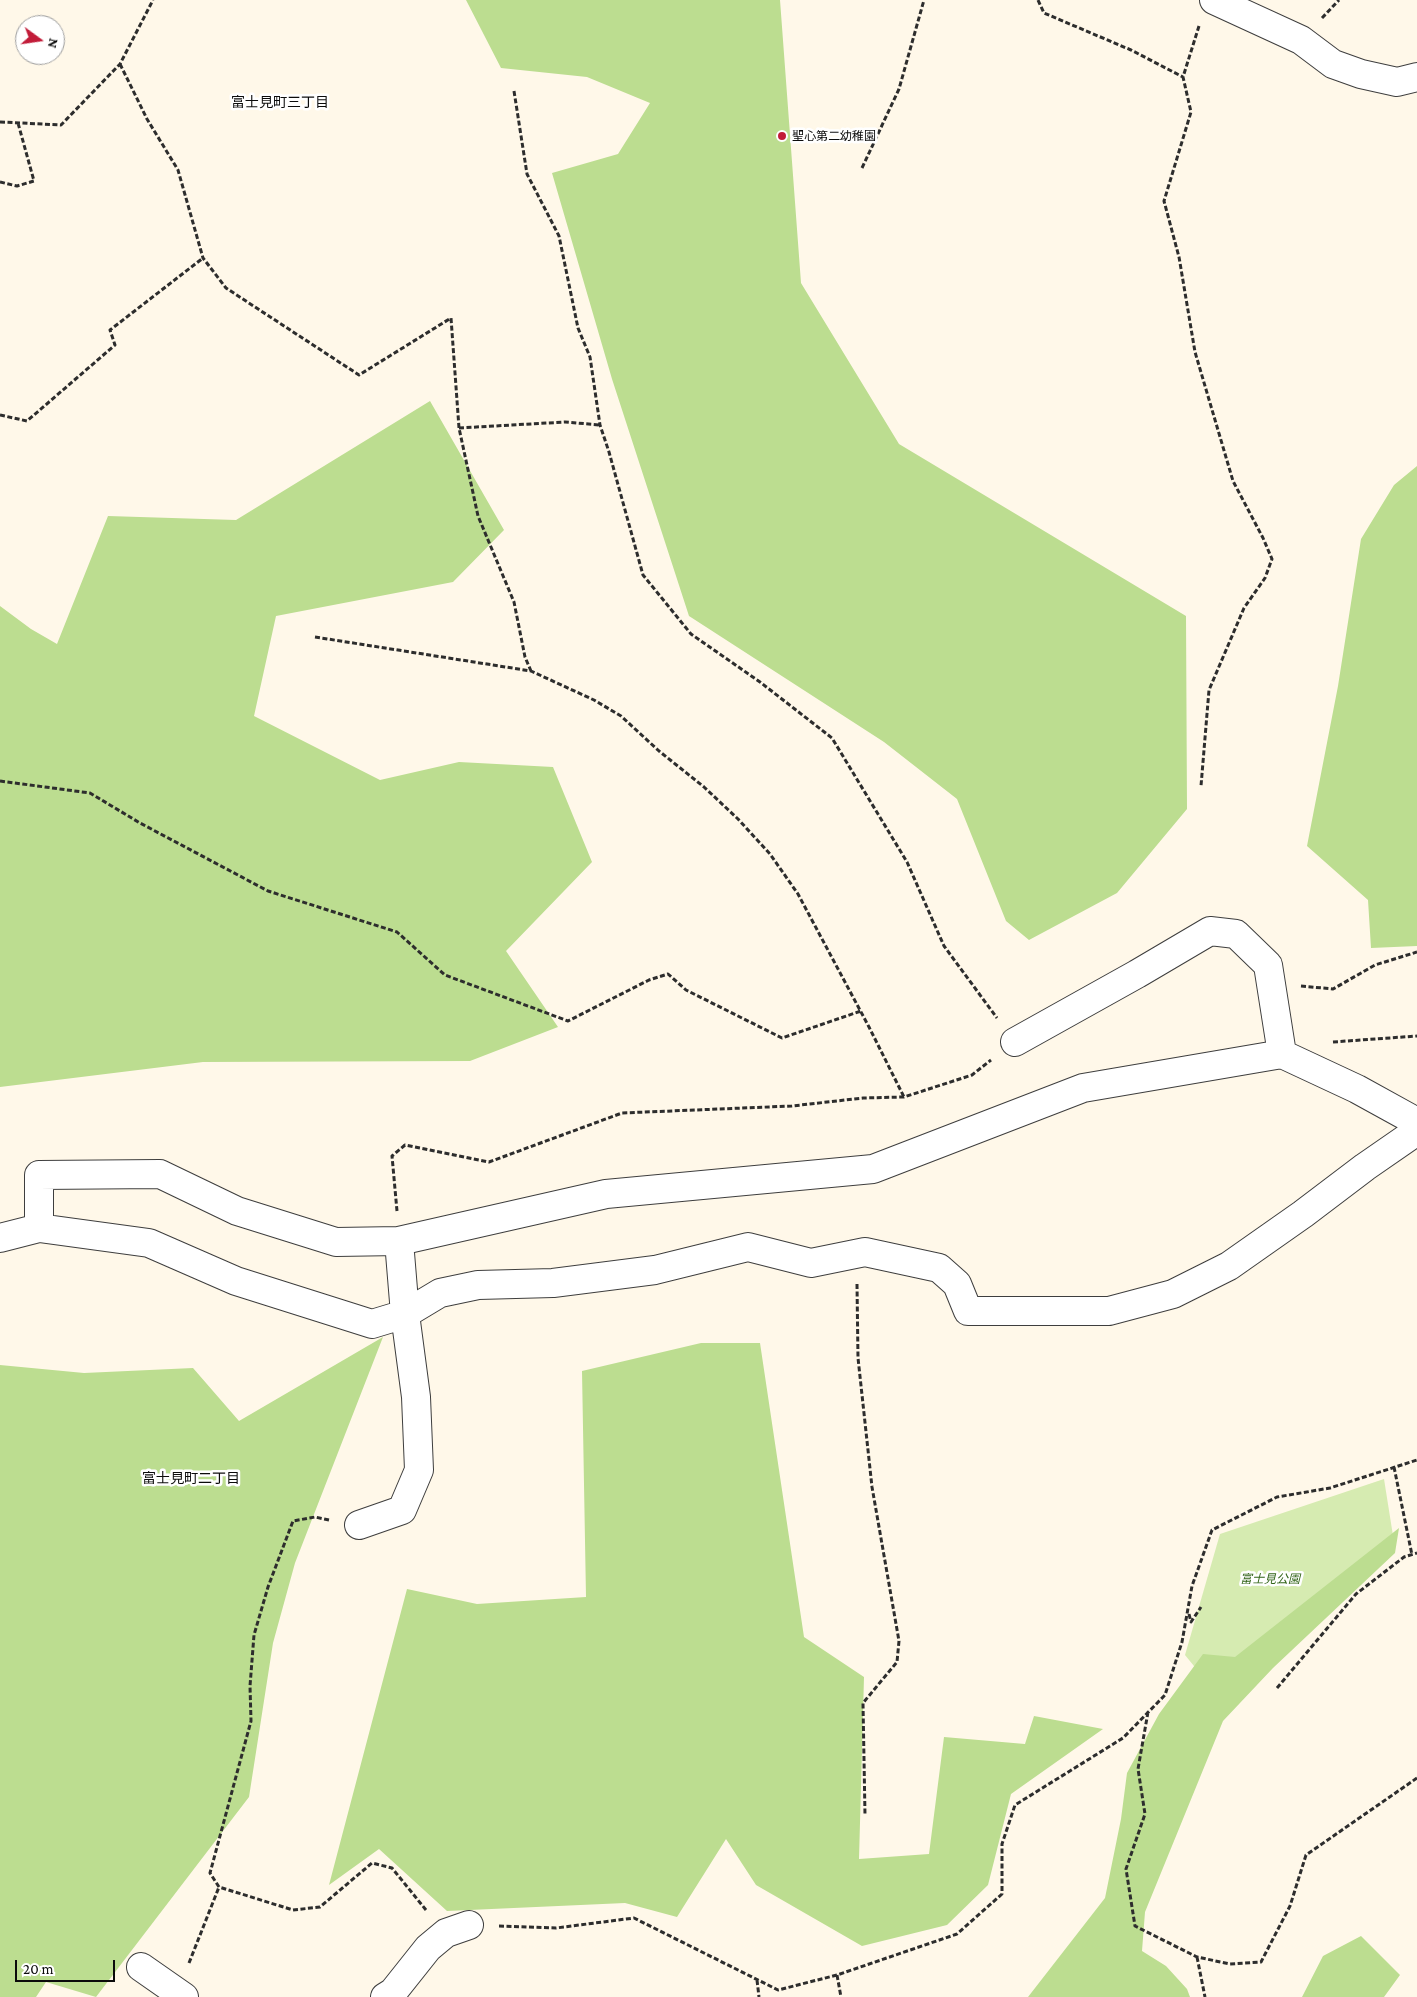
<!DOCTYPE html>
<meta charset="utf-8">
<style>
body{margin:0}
#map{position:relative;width:1417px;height:1997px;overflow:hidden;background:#fff8e9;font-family:"Crimson Pro",serif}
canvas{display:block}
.north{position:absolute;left:15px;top:15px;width:50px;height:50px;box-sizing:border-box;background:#fff;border:1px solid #9d9d9d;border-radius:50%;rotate:104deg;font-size:14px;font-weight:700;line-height:20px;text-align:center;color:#0b0b0b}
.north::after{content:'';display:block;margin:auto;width:18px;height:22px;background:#c21c39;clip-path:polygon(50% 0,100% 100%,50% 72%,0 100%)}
.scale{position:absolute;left:15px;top:1960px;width:100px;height:22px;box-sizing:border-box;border:2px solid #0b0b0b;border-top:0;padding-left:6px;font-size:15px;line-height:18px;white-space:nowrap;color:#0b0b0b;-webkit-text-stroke:4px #fff;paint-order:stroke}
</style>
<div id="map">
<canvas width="1417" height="1997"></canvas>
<div class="north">N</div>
<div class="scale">20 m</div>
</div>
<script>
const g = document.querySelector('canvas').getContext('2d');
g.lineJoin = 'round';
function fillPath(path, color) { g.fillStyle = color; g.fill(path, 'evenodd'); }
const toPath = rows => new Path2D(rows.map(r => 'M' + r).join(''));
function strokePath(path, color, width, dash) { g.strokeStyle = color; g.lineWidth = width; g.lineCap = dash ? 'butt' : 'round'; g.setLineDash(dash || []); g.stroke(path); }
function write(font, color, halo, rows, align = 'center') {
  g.font = font + ' "Crimson Pro","Noto Sans JP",serif'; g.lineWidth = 5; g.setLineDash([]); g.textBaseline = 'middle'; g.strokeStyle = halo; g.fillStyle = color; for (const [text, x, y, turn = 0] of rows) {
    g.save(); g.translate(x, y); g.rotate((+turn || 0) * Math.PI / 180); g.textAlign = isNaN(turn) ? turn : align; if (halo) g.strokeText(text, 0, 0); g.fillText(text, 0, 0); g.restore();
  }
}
const green = toPath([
 [1384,1479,1394,1542,1224,1703,1185,1655,1220,1534]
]);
const forest = toPath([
 [466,0,780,0,801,283,899,444,1186,616,1187,809,1117,893,1029,940,1006,921,957,799,884,742,689,616,612,379,552,173,618,154,650,103,587,77,501,68],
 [430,401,504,530,453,582,276,616,254,716,380,780,459,762,553,767,592,862,506,951,558,1027,470,1061,203,1062,0,1087,0,606,31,629,57,644,108,516,236,520],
 [1417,466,1417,946,1371,948,1368,900,1307,846,1338,686,1361,539,1394,485],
 [383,1337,295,1563,273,1643,249,1797,96,1997,46,1982,36,1997,0,1997,0,1365,84,1373,193,1368,239,1421],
 [701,1343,760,1343,804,1637,864,1677,859,1859,929,1854,944,1737,1025,1744,1034,1716,1103,1729,1011,1794,988,1885,947,1925,862,1946,756,1885,726,1839,677,1917,625,1903,447,1911,379,1849,329,1885,407,1589,477,1604,586,1597,582,1371],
 [1399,1528,1395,1553,1273,1668,1223,1721,1145,1912,1142,1951,1166,1966,1187,1989,1190,1997,1028,1997,1105,1898,1121,1819,1127,1773,1159,1714,1203,1654,1235,1657],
 [1361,1936,1400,1975,1384,1997,1302,1997,1323,1956]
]);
const path = toPath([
 [1038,0,1044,13,1131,50,1183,77],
 [1322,18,1339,0],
 [1199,26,1183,77,1191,112,1164,201,1179,257,1195,352,1233,481,1263,538,1272,559,1265,578,1244,608,1209,690,1201,786],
 [120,64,147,119,178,170,203,258,226,288,359,375,451,318,459,428,478,516,514,602,525,657,531,671],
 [514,91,527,174,559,236,578,328,590,357,600,425,609,452,643,575,691,634,760,682,832,738,907,862,944,946,997,1018],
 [0,122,61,125,120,64,153,0],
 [862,168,899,89,924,0],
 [0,182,17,186,34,181,18,123],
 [0,415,27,421,115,345,110,330,203,258],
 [459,428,565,422,600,425],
 [315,637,531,671,594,700,621,716,659,751,704,787,738,819,770,854,798,894,869,1027,904,1097],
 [0,781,90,793,140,823,268,891,397,932,445,975,568,1021,649,980,668,974,686,990,782,1038,861,1011],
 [1301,986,1333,989,1375,965,1417,952],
 [1333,1042,1417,1036],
 [397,1211,392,1156,405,1145,489,1162,622,1113,792,1106,863,1098,904,1097,972,1075,991,1060],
 [857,1284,858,1358,872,1487,899,1641,897,1662,863,1703,865,1815],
 [1394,1467,1412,1555],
 [329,1520,315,1517,293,1521,268,1587,254,1635,250,1686,251,1721,210,1873,219,1887,293,1910,320,1907,372,1863,392,1868,426,1910],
 [1189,1614,1191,1622,1201,1607],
 [1277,1688,1356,1594,1404,1557,1417,1553],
 [1148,1712,1138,1769,1145,1814,1126,1869,1135,1926,1197,1957,1230,1964,1261,1962,1290,1906,1306,1855,1417,1778],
 [499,1926,556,1928,634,1918,778,1990,837,1975,957,1934,1002,1894,1002,1844,1015,1805,1123,1738,1165,1695,1182,1642,1192,1586,1212,1530,1277,1497,1330,1488,1417,1460],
 [1197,1957,1205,1997],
 [189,1963,219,1887],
 [837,1975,841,1997],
 [757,1980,759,1997]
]);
const minor = toPath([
 [1214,0,1301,40,1333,64,1361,74,1397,82,1417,77],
 [1015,1042,1137,974,1210,931,1236,934,1268,965,1282,1054],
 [39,1228,39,1175,160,1174,237,1211,336,1242,399,1241,606,1194,873,1169,1083,1088,1282,1054,1357,1089,1417,1122],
 [0,1238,39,1228,149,1243,236,1281,372,1324,405,1314,399,1241],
 [359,1525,402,1510,419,1470,416,1397,405,1314,440,1293,478,1285,553,1283,655,1270,748,1247,811,1263,865,1252,939,1268,957,1284,968,1311,1109,1311,1173,1294,1229,1266,1303,1214,1365,1167,1417,1131],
 [141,1967,184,1997],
 [385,1997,393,1992,428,1948,446,1933,469,1925]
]);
const markers = [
 [782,136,5,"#c21c39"]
];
const poiNames = [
 ["聖心第二幼稚園",792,136]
];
const parkNames = [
 ["富士見公園",1270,1579]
];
const neighbourhoodNames = [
 ["富士見町三丁目",280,103],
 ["富士見町二丁目",191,1479]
];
fillPath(green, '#d6ebb1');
fillPath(forest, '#bcdd90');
strokePath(minor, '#3e3e3e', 30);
strokePath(path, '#2d2d2d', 3, [5, 2.5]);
strokePath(minor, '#fff', 28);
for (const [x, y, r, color] of markers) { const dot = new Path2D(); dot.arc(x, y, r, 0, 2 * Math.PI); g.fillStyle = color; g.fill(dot); strokePath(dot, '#fff', 2); }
write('12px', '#0b0b0b', '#fff', poiNames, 'left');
write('italic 12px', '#326519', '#fff', parkNames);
write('14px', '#0b0b0b', '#fff', neighbourhoodNames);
</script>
